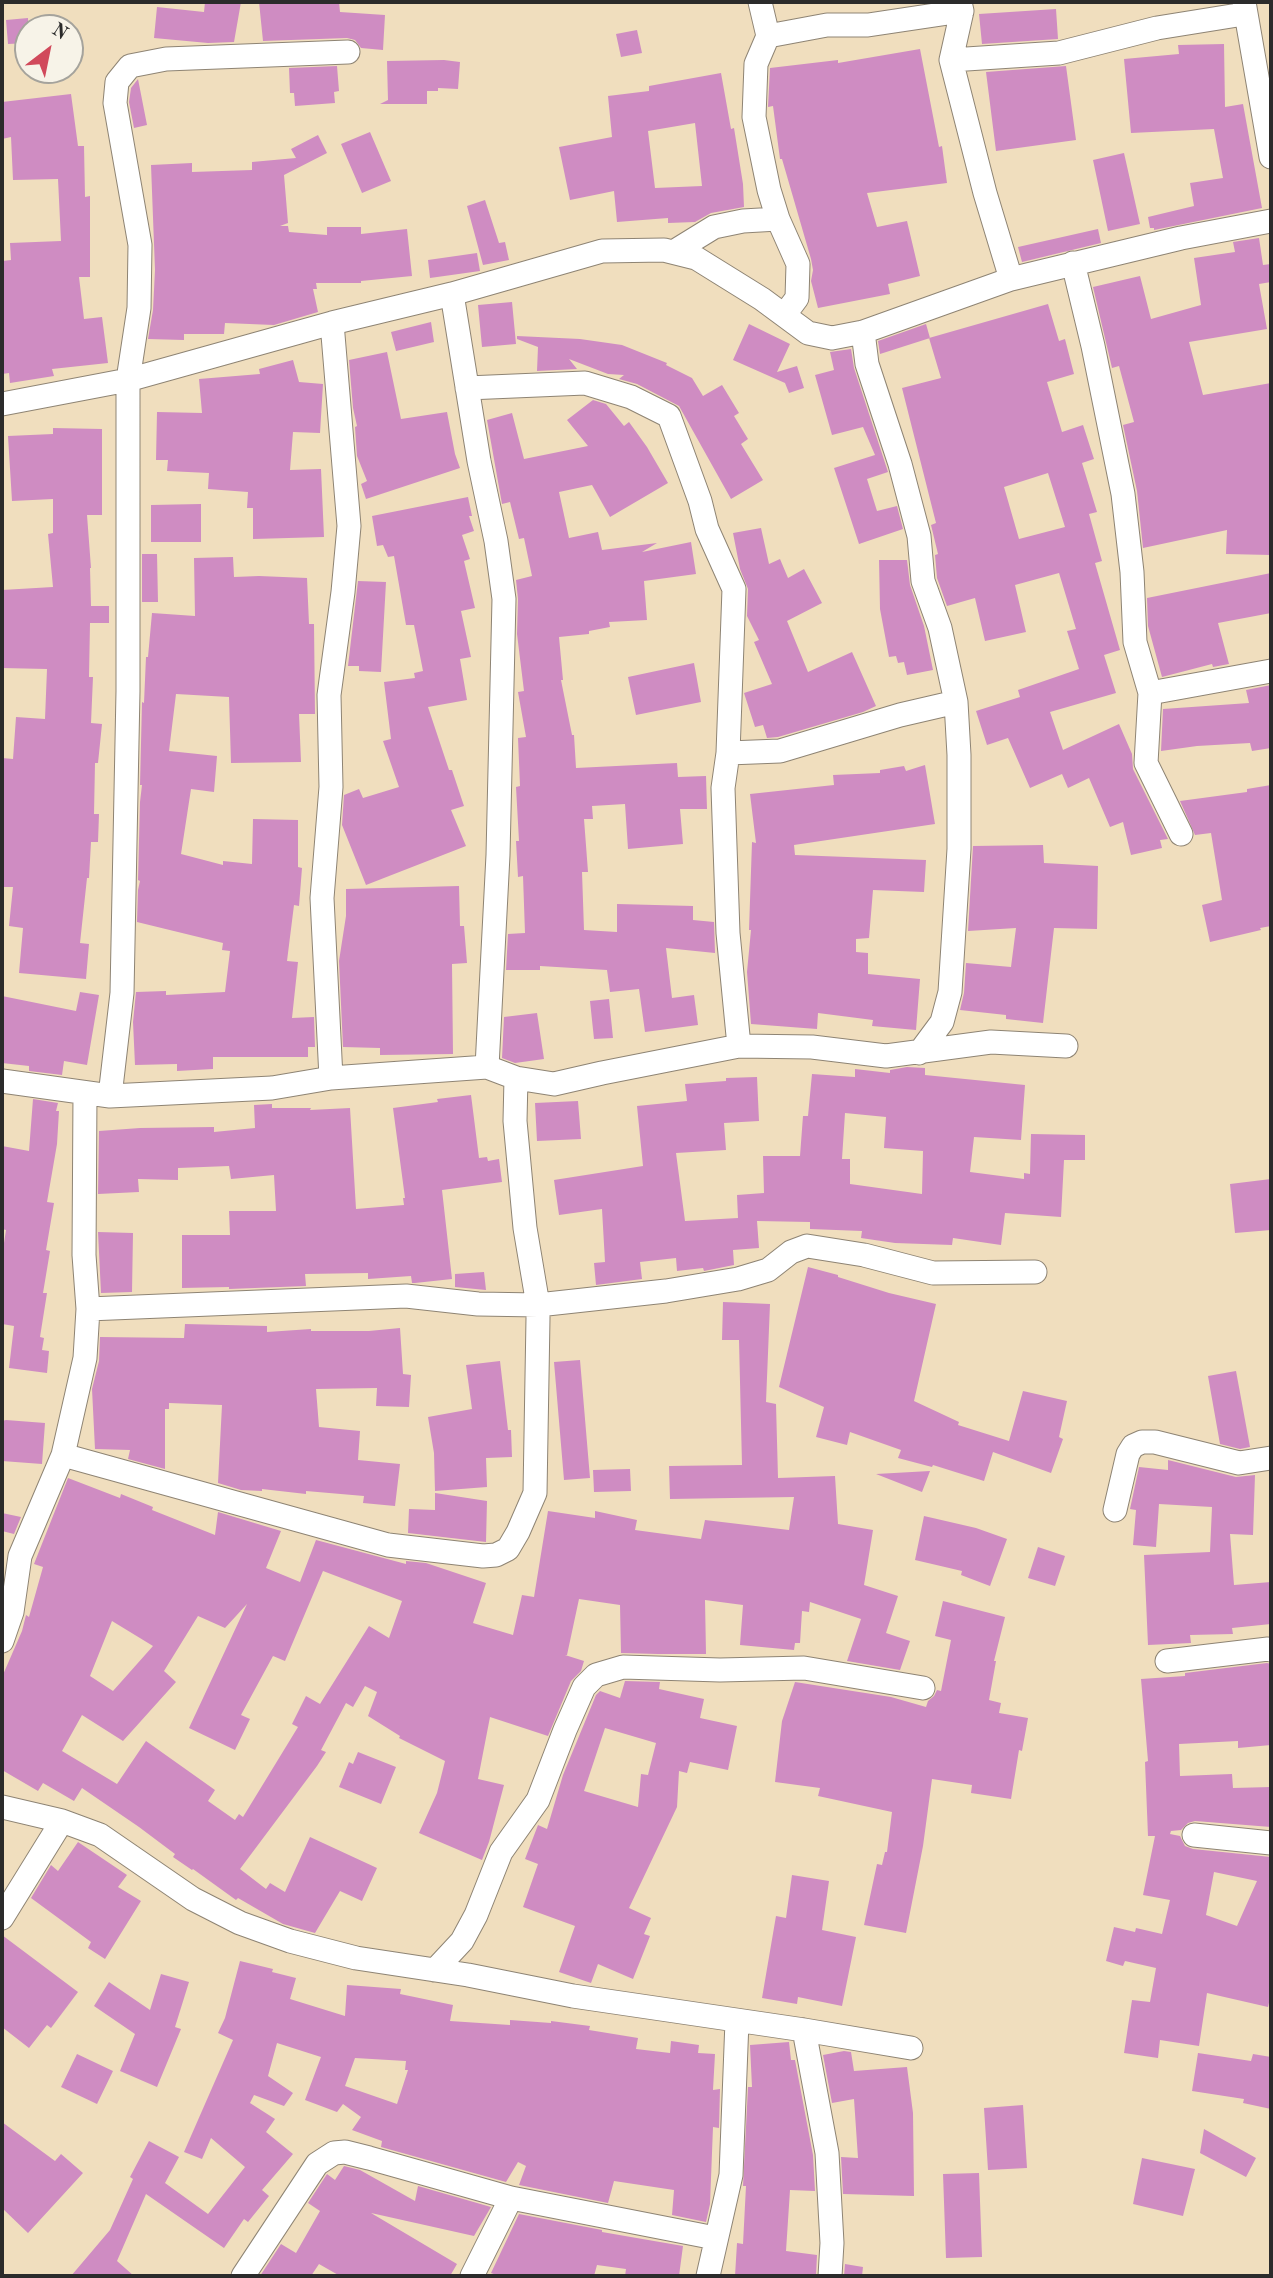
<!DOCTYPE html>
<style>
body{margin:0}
#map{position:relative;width:1273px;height:2278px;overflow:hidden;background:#f0debe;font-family:"Old Standard TT",serif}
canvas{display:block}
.frame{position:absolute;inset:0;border:4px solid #2b2b2b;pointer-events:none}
.north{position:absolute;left:14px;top:14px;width:70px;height:70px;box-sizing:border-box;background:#f7f3e8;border:2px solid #a5a39c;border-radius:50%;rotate:32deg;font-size:19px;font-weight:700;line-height:28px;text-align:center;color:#2b2b2b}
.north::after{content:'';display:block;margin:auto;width:24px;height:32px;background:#d1495b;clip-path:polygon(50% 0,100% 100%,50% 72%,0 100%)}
</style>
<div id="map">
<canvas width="1273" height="2278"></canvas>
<div class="frame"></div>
<div class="north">N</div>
</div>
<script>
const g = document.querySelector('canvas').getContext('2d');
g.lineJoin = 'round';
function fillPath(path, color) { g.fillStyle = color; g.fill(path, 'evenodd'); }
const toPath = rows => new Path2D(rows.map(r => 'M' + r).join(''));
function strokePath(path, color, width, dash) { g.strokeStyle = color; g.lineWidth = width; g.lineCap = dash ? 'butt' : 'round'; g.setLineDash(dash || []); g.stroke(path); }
const building = toPath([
 [205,2,241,2,234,42,208,43,154,38,157,7,204,12],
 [259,2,339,2,340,12,385,15,383,50,361,48,355,40,347,38,263,41],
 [1056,9,1058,39,982,44,979,14],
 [28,18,28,43,8,44,6,20],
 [637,30,642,53,621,57,616,34],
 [1224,44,1225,107,1243,104,1262,208,1154,230,1154,228,1150,228,1148,217,1194,206,1190,183,1223,178,1214,129,1131,133,1124,59,1179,54,1178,45],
 [920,49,939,147,942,146,947,183,867,193,877,227,907,221,920,276,888,284,890,294,818,308,811,281,813,270,811,259,782,159,780,159,773,106,768,107,770,68,838,60,838,63],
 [444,60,460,62,458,89,438,88,438,91,427,91,427,104,380,104,388,100,387,61],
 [337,66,339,91,334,92,335,103,295,106,294,93,290,93,289,68],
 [1066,66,1076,140,996,151,986,72],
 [721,73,731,129,734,128,743,184,744,207,711,213,695,222,668,223,668,218,617,222,614,191,570,200,559,147,612,137,608,96,649,91,649,86],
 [695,123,702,186,655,188,648,131],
 [138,79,147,125,134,128,129,102,131,88],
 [71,94,78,146,84,146,85,197,90,196,90,277,79,277,84,319,102,317,108,363,52,369,54,376,10,383,9,373,2,374,2,261,11,260,10,243,61,241,58,179,13,180,11,137,2,139,2,102],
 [370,132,391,181,362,193,341,144],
 [318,135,327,153,284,175,288,223,280,226,288,226,289,232,327,235,327,227,361,227,361,234,407,229,412,276,361,281,361,283,316,283,317,289,313,289,318,312,274,325,225,323,224,334,184,334,184,340,148,339,153,310,155,270,151,165,192,163,192,172,252,170,252,162,296,158,291,149],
 [1124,153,1140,224,1108,231,1093,160],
 [485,200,499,243,505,242,509,260,483,265,467,206],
 [1098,229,1101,243,1022,262,1018,247],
 [1259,238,1263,265,1271,264,1271,282,1259,284,1267,329,1189,342,1203,395,1271,383,1271,555,1226,554,1227,530,1143,548,1137,491,1123,425,1134,422,1119,366,1112,368,1093,287,1140,276,1151,319,1201,305,1194,258,1235,252,1233,242],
 [477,253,480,271,430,278,428,260],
 [512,302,516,344,482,347,478,305],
 [1048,304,1059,341,1065,339,1074,374,1047,382,1062,432,1083,425,1094,459,1082,463,1097,512,1089,514,1102,561,1095,563,1120,650,1104,655,1116,693,1050,712,1063,750,1119,724,1132,754,1133,769,1168,839,1160,840,1162,848,1131,855,1123,822,1110,827,1089,778,1068,788,1062,774,1030,788,1008,738,987,745,976,711,1020,697,1018,690,1079,669,1067,631,1076,629,1059,573,1015,585,1026,632,985,641,975,598,947,606,937,578,935,555,938,554,931,525,936,523,902,388,941,378,929,338],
 [1048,473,1065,527,1019,539,1004,487],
 [431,322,434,342,396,351,391,332],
 [749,324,790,344,777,372,797,366,804,388,789,393,785,383,733,360],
 [926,324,930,338,880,354,878,341],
 [517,336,580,339,622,345,667,363,666,365,692,378,703,396,722,385,739,413,734,416,748,439,741,444,763,480,731,499,679,406,637,384,619,379,624,375,608,374,569,359,577,369,537,371,538,347,517,339],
 [851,349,854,368,888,472,867,479,877,511,897,506,903,529,859,544,834,468,875,455,863,427,832,435,815,375,834,370,830,352],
 [387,352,401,419,447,412,455,454,460,468,366,499,361,484,367,481,357,456,355,427,357,426,353,408,349,360],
 [293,360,299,382,323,384,320,433,293,432,290,470,321,469,324,537,253,539,253,508,247,508,248,492,208,489,209,473,167,471,168,460,156,460,157,412,202,413,199,379,260,374,259,369],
 [593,400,606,404,624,426,629,422,647,447,668,483,610,517,592,485,559,492,569,538,598,532,602,550,657,543,642,552,691,542,696,574,644,581,647,620,609,622,610,627,589,631,589,634,559,637,563,680,561,680,572,735,574,735,576,768,677,763,678,777,706,776,707,809,680,809,683,844,628,849,625,804,592,806,593,819,584,819,588,872,582,872,584,930,617,932,617,904,693,906,693,920,714,922,715,953,666,948,672,998,694,995,698,1025,645,1032,639,989,610,992,607,970,540,966,540,970,506,970,508,934,525,933,523,876,518,877,516,841,519,841,516,787,520,786,518,738,526,737,518,692,524,691,517,634,518,599,516,580,532,576,524,538,519,539,510,502,502,504,487,420,512,413,524,459,588,446,567,420],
 [53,428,102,429,102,515,87,515,91,568,90,568,91,606,109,606,109,623,90,623,89,677,93,677,91,723,102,724,98,763,95,763,94,814,99,814,98,842,91,842,89,878,87,878,80,943,89,944,86,979,19,973,23,928,9,926,13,887,2,887,2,758,13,759,16,717,45,719,47,669,2,668,2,590,53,587,48,534,53,533,53,499,12,501,8,436,53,434],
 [468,497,472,516,469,516,474,531,462,535,470,559,464,561,475,608,461,611,471,657,460,659,467,700,428,707,449,770,452,770,464,806,451,810,466,846,366,885,342,825,344,795,359,789,363,798,399,787,383,741,391,739,384,682,415,678,414,673,423,671,414,625,406,625,394,556,388,557,383,545,377,546,372,516],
 [201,504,201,542,151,542,151,505],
 [761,528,769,564,780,559,788,578,804,569,822,603,787,621,808,672,852,652,876,706,863,712,778,737,767,738,763,725,755,727,744,693,772,684,754,642,759,640,747,616,748,589,740,569,733,533],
 [142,554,157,554,158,602,142,602],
 [233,557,234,577,259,576,307,578,309,624,314,624,315,714,299,714,301,762,231,763,229,697,176,694,169,751,217,756,214,792,191,789,181,854,223,865,223,861,252,864,253,819,298,820,298,867,302,868,299,906,294,905,287,961,298,962,292,1018,314,1017,315,1047,308,1047,308,1057,213,1057,213,1069,177,1071,177,1064,135,1065,133,1022,136,992,166,991,166,995,225,992,230,951,222,950,223,943,137,922,138,890,140,881,138,880,140,802,142,785,140,785,142,702,144,703,146,657,148,657,152,613,195,616,194,558],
 [879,560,907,560,910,585,924,626,933,670,907,675,904,662,898,663,896,656,889,657,880,609],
 [1271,573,1271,613,1218,623,1229,664,1213,667,1212,664,1162,677,1148,626,1147,598],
 [358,581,386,582,381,672,359,671,359,666,348,666],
 [694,663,701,702,636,715,628,677],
 [1271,685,1271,748,1252,751,1250,743,1197,746,1161,751,1163,709,1249,703,1246,690],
 [925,765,935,824,794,845,795,855,926,860,924,892,873,890,869,938,856,939,856,952,868,953,868,974,920,979,916,1030,872,1026,873,1020,818,1013,817,1029,751,1024,747,972,751,930,749,930,752,842,756,843,750,794,834,785,833,775,880,773,880,770,904,766,906,771],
 [1271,785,1271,926,1260,928,1261,930,1210,942,1202,905,1222,900,1211,833,1195,835,1180,801,1247,792,1247,789],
 [1043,845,1044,863,1098,866,1097,929,1054,928,1043,1023,1006,1019,1006,1015,960,1010,964,993,966,963,1011,967,1016,928,968,931,973,846],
 [459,886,460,926,464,926,467,963,452,964,453,1054,380,1055,380,1048,343,1047,339,961,346,916,346,889],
 [80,992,99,995,87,1065,64,1061,62,1075,29,1071,29,1066,2,1063,2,996,76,1011],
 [609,999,613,1038,594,1039,590,1001],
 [537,1013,544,1059,515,1063,502,1058,504,1017],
 [907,1067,925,1068,925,1075,1025,1085,1021,1140,974,1137,970,1172,1024,1179,1024,1173,1030,1174,1031,1134,1085,1135,1085,1160,1064,1160,1061,1217,1005,1213,1001,1245,953,1238,952,1245,895,1243,861,1238,862,1231,810,1229,810,1222,757,1221,759,1248,733,1250,734,1265,704,1271,703,1268,677,1271,676,1258,640,1262,642,1279,596,1285,594,1263,605,1262,602,1209,559,1215,554,1180,643,1166,637,1106,687,1101,685,1084,726,1081,726,1078,757,1077,759,1121,724,1123,726,1150,676,1153,685,1221,738,1218,737,1195,764,1193,763,1156,800,1156,803,1116,808,1116,812,1074,855,1077,855,1069,890,1073,890,1070],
 [845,1113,886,1117,884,1148,923,1151,922,1194,850,1184,850,1159,842,1159],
 [471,1095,479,1158,487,1157,488,1161,499,1159,502,1182,442,1190,452,1279,415,1283,412,1283,411,1276,368,1279,368,1273,305,1274,306,1286,229,1289,229,1287,182,1288,182,1235,230,1235,229,1211,276,1211,274,1175,231,1179,229,1166,178,1168,178,1180,138,1179,139,1192,98,1194,99,1131,140,1128,214,1127,214,1132,255,1128,254,1105,272,1104,272,1108,311,1108,310,1110,350,1108,356,1209,404,1205,403,1198,405,1198,393,1108,438,1102,437,1099],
 [33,1099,58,1103,56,1111,59,1111,57,1144,47,1202,54,1203,46,1250,50,1251,43,1293,47,1293,40,1337,44,1338,42,1350,49,1351,47,1373,9,1368,14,1326,2,1324,2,1256,6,1230,2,1229,2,1146,29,1151],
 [578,1101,581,1139,537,1141,535,1103],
 [1271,1179,1271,1230,1235,1233,1230,1184],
 [98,1232,133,1233,132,1292,101,1293],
 [808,1267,838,1275,838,1277,889,1293,936,1304,914,1401,959,1422,958,1425,1009,1441,1023,1391,1067,1401,1059,1437,1063,1439,1051,1473,993,1452,984,1481,933,1465,932,1467,898,1458,901,1450,850,1432,847,1445,816,1437,824,1407,779,1387],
 [484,1272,486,1290,455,1287,455,1274],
 [723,1302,770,1304,766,1402,776,1404,778,1478,835,1476,838,1524,873,1530,864,1585,898,1596,886,1633,910,1641,900,1670,847,1661,861,1619,810,1602,809,1612,802,1611,800,1643,795,1643,794,1650,740,1645,743,1605,705,1600,706,1654,658,1654,621,1653,620,1605,579,1599,567,1655,565,1655,584,1661,581,1671,571,1681,548,1736,490,1717,478,1779,504,1785,489,1842,482,1860,419,1833,437,1793,445,1761,399,1738,400,1736,368,1716,377,1692,365,1686,353,1707,346,1703,321,1750,326,1752,317,1766,240,1869,266,1889,270,1883,285,1892,310,1837,377,1868,362,1901,340,1891,315,1933,283,1924,238,1898,236,1900,193,1869,192,1870,173,1857,175,1854,139,1827,82,1788,74,1801,43,1783,38,1791,2,1770,2,1677,22,1631,26,1615,29,1617,43,1567,34,1564,68,1478,120,1498,121,1494,153,1507,152,1510,215,1535,218,1512,281,1531,266,1568,300,1582,316,1540,406,1564,406,1561,426,1563,486,1583,473,1623,513,1635,522,1595,534,1597,548,1511,595,1518,595,1511,637,1520,635,1530,701,1539,705,1520,789,1530,794,1497,670,1499,669,1466,742,1465,739,1340,722,1340],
 [323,1571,402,1601,389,1638,369,1626,320,1704,306,1696,292,1724,298,1727,243,1817,239,1814,235,1820,208,1801,215,1790,146,1741,117,1784,62,1751,82,1715,123,1741,176,1682,164,1671,198,1616,225,1628,247,1604,189,1728,235,1750,250,1719,241,1715,273,1656,285,1661],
 [112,1621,153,1646,113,1691,90,1676],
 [185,1324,267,1326,267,1332,311,1329,311,1331,369,1331,400,1328,403,1374,411,1375,409,1407,376,1406,377,1388,316,1389,319,1427,360,1431,358,1460,400,1464,395,1506,363,1503,364,1496,306,1491,306,1494,262,1489,262,1491,241,1490,218,1483,222,1405,169,1403,169,1409,165,1409,165,1469,128,1459,130,1450,95,1449,92,1389,99,1361,100,1337,184,1338],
 [580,1360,590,1478,564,1480,554,1362],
 [500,1361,508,1430,511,1430,512,1457,486,1458,487,1487,435,1491,434,1453,428,1417,472,1409,466,1365],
 [1236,1371,1250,1447,1240,1449,1220,1444,1208,1376],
 [6,1420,45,1423,42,1464,2,1461,2,1421],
 [1168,1460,1236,1477,1255,1475,1253,1535,1230,1534,1234,1585,1271,1582,1271,1624,1232,1628,1233,1634,1190,1635,1191,1643,1148,1645,1144,1555,1210,1552,1212,1507,1159,1504,1156,1547,1133,1545,1136,1510,1130,1509,1139,1467,1168,1470],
 [630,1469,631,1491,594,1492,593,1470],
 [930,1471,922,1492,876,1474],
 [435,1493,487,1501,486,1542,408,1533,409,1509,435,1510],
 [2,1513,21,1517,14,1534,2,1531],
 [924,1516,976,1528,1007,1539,990,1586,961,1575,962,1571,915,1560],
 [1038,1547,1065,1556,1055,1586,1028,1578],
 [943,1601,1005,1617,994,1661,996,1661,989,1700,1001,1703,999,1713,1028,1718,1022,1751,1019,1750,1011,1799,971,1793,972,1785,932,1779,923,1846,906,1933,864,1925,877,1864,882,1865,885,1852,887,1852,892,1812,818,1796,820,1788,775,1782,782,1721,795,1682,891,1697,926,1707,928,1701,934,1696,937,1690,941,1691,951,1640,935,1636],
 [1267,1663,1271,1664,1271,1745,1238,1748,1238,1741,1179,1744,1180,1776,1232,1774,1233,1788,1271,1787,1271,1827,1195,1821,1188,1823,1181,1830,1171,1831,1170,1834,1180,1836,1185,1846,1193,1849,1271,1857,1271,1994,1268,2007,1207,1993,1199,2046,1160,2040,1158,2058,1124,2053,1132,2000,1150,2002,1156,1968,1125,1961,1123,1966,1106,1961,1114,1927,1135,1932,1136,1928,1162,1934,1170,1900,1143,1895,1155,1836,1148,1836,1145,1762,1148,1761,1141,1679,1185,1676,1185,1673],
 [1214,1872,1257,1881,1237,1926,1206,1915],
 [625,1681,660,1682,659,1689,704,1699,700,1718,737,1726,728,1770,690,1762,687,1773,679,1771,677,1807,629,1908,651,1918,644,1934,650,1936,633,1979,598,1964,591,1983,559,1972,575,1926,523,1907,538,1864,525,1859,538,1825,547,1829,563,1775,596,1695,600,1691,620,1698],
 [605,1728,656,1743,648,1775,641,1774,638,1807,584,1791],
 [358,1752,396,1767,381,1804,339,1787,349,1762,353,1764],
 [78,1842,127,1875,118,1887,141,1901,105,1959,88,1948,91,1942,31,1898,51,1865,58,1871],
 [792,1875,829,1881,822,1930,856,1937,842,2006,798,1997,797,2004,762,1998,776,1916,786,1918],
 [2,1935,78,1992,51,2028,47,2025,29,2048,2,2027],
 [240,1961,273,1969,272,1972,296,1978,290,1999,345,2016,347,1985,401,1989,400,1994,453,2005,450,2021,510,2025,510,2020,551,2023,551,2021,590,2026,589,2030,638,2038,636,2049,670,2053,671,2041,699,2045,698,2053,715,2054,713,2090,720,2089,719,2128,713,2127,710,2204,706,2222,672,2215,674,2190,614,2181,608,2203,519,2185,526,2166,518,2162,506,2182,381,2147,382,2141,352,2130,361,2117,343,2104,337,2112,305,2100,321,2057,277,2043,268,2076,293,2093,284,2106,254,2095,250,2103,275,2119,266,2132,293,2154,262,2190,269,2196,248,2222,244,2219,224,2248,146,2194,117,2261,134,2276,71,2276,110,2230,133,2179,130,2177,149,2141,179,2157,165,2183,208,2214,245,2167,211,2138,202,2159,184,2152,233,2040,218,2033,225,2018],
 [355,2058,406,2061,405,2070,408,2070,397,2104,345,2086],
 [161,1974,189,1982,175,2027,181,2029,157,2087,120,2071,135,2034,94,2006,109,1982,150,2010],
 [789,2042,791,2060,795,2060,813,2155,815,2191,790,2190,786,2251,817,2255,816,2276,735,2276,737,2243,743,2244,746,2186,743,2186,748,2087,752,2087,750,2045],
 [844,2051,851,2052,854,2071,907,2067,913,2113,914,2196,843,2194,841,2157,858,2158,854,2099,832,2103,823,2055],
 [1198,2053,1251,2061,1253,2054,1271,2057,1271,2109,1243,2103,1244,2099,1192,2091],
 [77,2054,113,2071,97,2104,61,2087],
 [1023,2105,1027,2168,988,2170,984,2108],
 [2,2122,55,2161,61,2154,83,2173,28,2233,2,2208],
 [1204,2129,1256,2158,1246,2177,1200,2153],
 [1142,2158,1195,2169,1183,2216,1133,2204],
 [344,2166,360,2170,415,2201,418,2186,491,2207,474,2236,371,2213,457,2264,450,2276,340,2276,319,2264,311,2276,260,2276,281,2244,296,2253,320,2211,308,2203,327,2174,335,2180],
 [979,2173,982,2257,946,2258,943,2174],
 [519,2214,602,2230,602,2232,683,2246,679,2276,625,2276,626,2269,597,2265,594,2276,499,2276,491,2273],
 [845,2264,863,2267,862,2276,844,2276]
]);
const minor = toPath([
 [760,2,768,36,756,64,754,117,769,190,778,219,798,264,797,298,785,314],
 [960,2,962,11,951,60,985,193,1011,279],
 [1244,2,1271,157],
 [768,36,827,25,868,25,962,11],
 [951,60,1059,53,1157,28,1244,14],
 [675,251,714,227,743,221,778,219],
 [1073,263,1093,346,1123,494,1132,572,1135,642,1150,693,1146,763,1181,834],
 [452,294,479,461,496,541,504,599,498,855,487,1067],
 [863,332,867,364,900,464,919,536,923,581,940,628,956,702,959,755,959,849,950,992,942,1022,919,1053],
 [467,388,585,383,631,397,669,416,700,501,707,529,734,589,728,753,723,788,728,933,739,1046],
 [2,404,128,380,332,323,452,294,602,251,664,250,696,258,762,299,808,333,832,338,863,332,1011,279,1181,238,1271,221],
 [1150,693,1271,671],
 [728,753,780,751,900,715,956,702],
 [331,1078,322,898,331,787,329,695,343,592,349,526,332,323],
 [2,1081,110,1096,272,1088,331,1078,487,1067,516,1078,554,1084,602,1073,739,1046,812,1047,886,1056,991,1042,1066,1046],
 [110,1096,122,993,128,691,128,380,139,308,140,245,115,103,117,82,130,66,166,59,348,52],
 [88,1309,406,1296,478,1304,538,1305,666,1291,738,1279,768,1270,791,1252,807,1246,864,1255,933,1273,1035,1272],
 [63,1455,388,1545,483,1556,496,1555,508,1549,518,1532,535,1493,538,1318,538,1305,525,1228,515,1121,516,1078],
 [1115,1510,1128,1454,1133,1446,1142,1442,1155,1442,1239,1463,1271,1458],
 [2,1641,12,1612,20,1556,63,1455,85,1358,88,1309,84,1255,85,1093],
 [1167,1661,1268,1649,1271,1650],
 [2,1807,62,1821,100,1835,193,1899,240,1923,290,1941,356,1958,468,1975,573,1996,804,2030,911,2048],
 [1194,1835,1271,1843],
 [2,1918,62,1821],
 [435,1970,462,1941,476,1915,501,1852,538,1800,565,1730,584,1687,596,1675,623,1667,720,1670,804,1668,923,1688],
 [804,2030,827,2153,832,2243,830,2276],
 [243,2276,317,2164,334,2153,345,2152,369,2158,511,2198,715,2238],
 [472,2276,511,2198],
 [708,2276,731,2175,737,2021]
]);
fillPath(building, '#cf8cc2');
strokePath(minor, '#8e8474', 25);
strokePath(minor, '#fff', 23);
</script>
